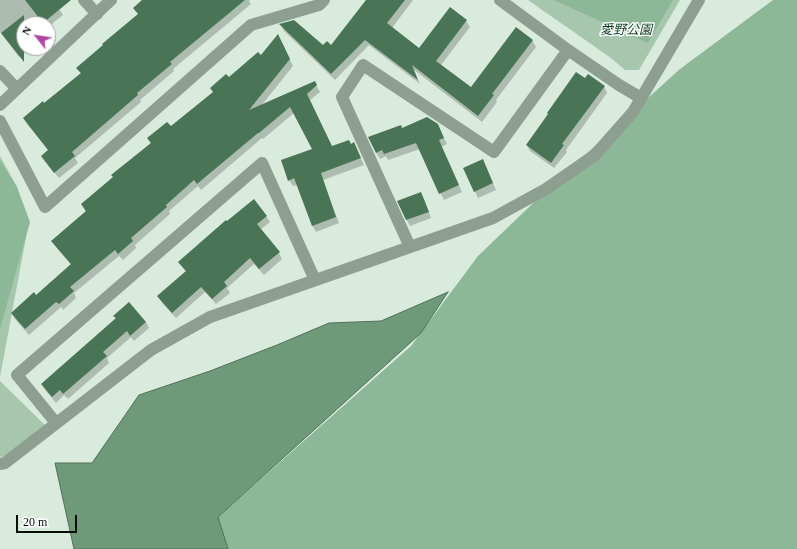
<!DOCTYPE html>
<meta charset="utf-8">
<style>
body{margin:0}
#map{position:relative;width:797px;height:549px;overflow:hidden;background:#d8ebdc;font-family:"Times New Roman",serif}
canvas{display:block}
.north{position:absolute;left:16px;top:16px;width:40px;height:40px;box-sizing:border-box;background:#fff;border:1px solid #9c9e9d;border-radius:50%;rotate:300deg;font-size:11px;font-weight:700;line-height:16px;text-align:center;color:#070d09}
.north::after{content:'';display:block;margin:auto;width:14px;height:18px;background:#b146a6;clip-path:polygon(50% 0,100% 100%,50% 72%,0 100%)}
.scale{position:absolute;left:16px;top:515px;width:61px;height:18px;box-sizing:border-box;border:2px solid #070d09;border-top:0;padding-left:5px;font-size:12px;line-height:14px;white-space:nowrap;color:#070d09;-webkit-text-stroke:3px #fff;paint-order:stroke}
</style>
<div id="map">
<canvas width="797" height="549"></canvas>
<div class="north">N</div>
<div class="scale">20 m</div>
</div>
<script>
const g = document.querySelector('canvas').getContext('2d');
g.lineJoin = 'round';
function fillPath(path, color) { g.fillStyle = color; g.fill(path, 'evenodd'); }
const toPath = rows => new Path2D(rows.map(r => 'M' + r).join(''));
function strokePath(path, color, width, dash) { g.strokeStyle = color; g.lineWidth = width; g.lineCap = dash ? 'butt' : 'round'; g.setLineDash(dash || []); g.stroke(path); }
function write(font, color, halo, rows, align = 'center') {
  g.font = font + ' "Times New Roman","Noto Sans JP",serif'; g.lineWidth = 3; g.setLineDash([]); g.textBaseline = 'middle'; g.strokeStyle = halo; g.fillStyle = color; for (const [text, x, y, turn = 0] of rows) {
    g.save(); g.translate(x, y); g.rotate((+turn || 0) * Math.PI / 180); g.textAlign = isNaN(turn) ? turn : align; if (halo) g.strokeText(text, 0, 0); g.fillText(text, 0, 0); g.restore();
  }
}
const green = toPath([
 [528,0,680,0,639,70,625,70,611,58],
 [0,156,17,187,27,232,0,377],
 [0,381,49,429,15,455,0,457]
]);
const forest = toPath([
 [554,0,673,0,648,43],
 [773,0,797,0,797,549,228,549,218,517,411,346,478,256,553,184,680,69],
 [0,160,17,187,30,222,0,329]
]);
const water = toPath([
 [448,292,421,333,218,517,228,549,74,549,55,463,92,463,139,395,210,371,277,345,329,323,381,321,448,292]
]);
const shadow = toPath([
 [0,0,53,0,63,15,48,27,48,24,24,24,24,48,30,48,19,57,0,32],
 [144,0,250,0,249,1,251,4,173,69,174,71,140,100,141,102,75,158,78,163,59,178,46,162,42,156,49,151,28,125,24,119,44,104,81,74,77,68,139,15],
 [379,0,413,0,392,28,419,49,450,9,466,21,470,27,441,65,471,89,532,40,536,47,496,100,497,102,482,122,413,69,420,84,369,45,335,80,284,31,281,25,323,46,331,46],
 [281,41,293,66,261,106,314,82,320,92,310,100,332,147,354,144,364,165,323,180,339,223,316,232,312,225,298,185,293,186,289,180,314,150,294,113,263,139,262,138,201,190,198,186,169,211,170,214,135,245,136,248,123,260,119,256,74,293,76,298,63,310,61,307,29,335,15,319,12,313,36,296,71,265,56,247,53,241,86,212,82,205,151,143,148,139,171,128,229,79],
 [586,80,604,86,607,93,566,150,567,152,554,168,530,151,527,145],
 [437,124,447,144,441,147,462,192,444,200,420,149,388,160,386,156,380,159,376,152,402,129],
 [486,167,496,190,478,198,465,169],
 [421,193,424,199,431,218,410,226,407,220],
 [266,216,270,222,260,230,279,253,282,259,264,275,254,264,227,288,230,293,216,304,205,292,176,318,162,303,158,296,186,272,179,262],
 [114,316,146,322,149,328,134,341,131,337,107,358,109,363,68,399,64,395,56,403,46,391,42,384,116,319]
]);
const building = toPath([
 [25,0,71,0,43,23],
 [142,0,245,0,170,62,172,64,137,93,138,95,72,152,75,156,54,173,41,156,48,150,23,118,43,101,44,103,81,73,76,68,103,45,102,44,138,14,133,8],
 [366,0,405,0,387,23,419,48,450,7,467,20,436,61,471,87,516,27,533,40,492,94,494,95,478,116,412,65,418,80,365,40,331,74,279,24,294,20,323,45,327,41,331,45],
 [24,15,24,62,1,33],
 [278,34,290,59,249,110,315,81,317,85,307,94,332,146,349,140,351,144,354,142,361,158,321,173,336,217,312,226,294,178,288,181,281,160,312,149,290,107,259,133,258,133,197,184,194,180,166,205,167,207,131,238,133,241,118,254,115,250,70,287,74,291,59,304,56,302,25,329,11,313,34,292,36,295,71,264,51,241,86,211,81,204,113,177,111,175,151,143,147,138,167,122,171,126,213,92,210,88,226,74,229,77,258,52,261,55],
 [576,72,585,78,588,74,605,86,562,144,564,145,551,163,526,145,548,114,547,113],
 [427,117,438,124,444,138,439,140,459,185,439,194,416,143,384,154,382,150,376,153,368,137,401,125,402,128],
 [483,159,493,183,474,192,463,168],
 [421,192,429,212,406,220,397,201],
 [254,199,267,216,257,224,280,252,259,269,250,258,224,282,227,286,212,299,201,287,172,313,157,296,186,271,178,262,226,220,227,221],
 [129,302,146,322,130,336,127,331,103,352,107,356,63,394,60,390,52,397,41,384,116,318,113,316]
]);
const minor = toPath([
 [84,0,97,14],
 [500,0,568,50,619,85,641,98],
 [0,71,17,89],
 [0,105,111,0],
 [0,121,45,207,251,25,319,5,324,0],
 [410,247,342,97,363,65,494,152,568,50],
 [56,423,17,375,262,163,315,280],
 [0,464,5,463,151,350,210,317,493,218,546,189,595,155,633,112,699,0]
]);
const parkNames = [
 ["愛野公園",626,31]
];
fillPath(green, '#a6c6ae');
fillPath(forest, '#8cb897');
fillPath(water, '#6f9a7a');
strokePath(water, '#507058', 1);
fillPath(shadow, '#0003');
fillPath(building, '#4a7456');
strokePath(minor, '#8d9f91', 12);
write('italic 13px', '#093e1e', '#fff', parkNames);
</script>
